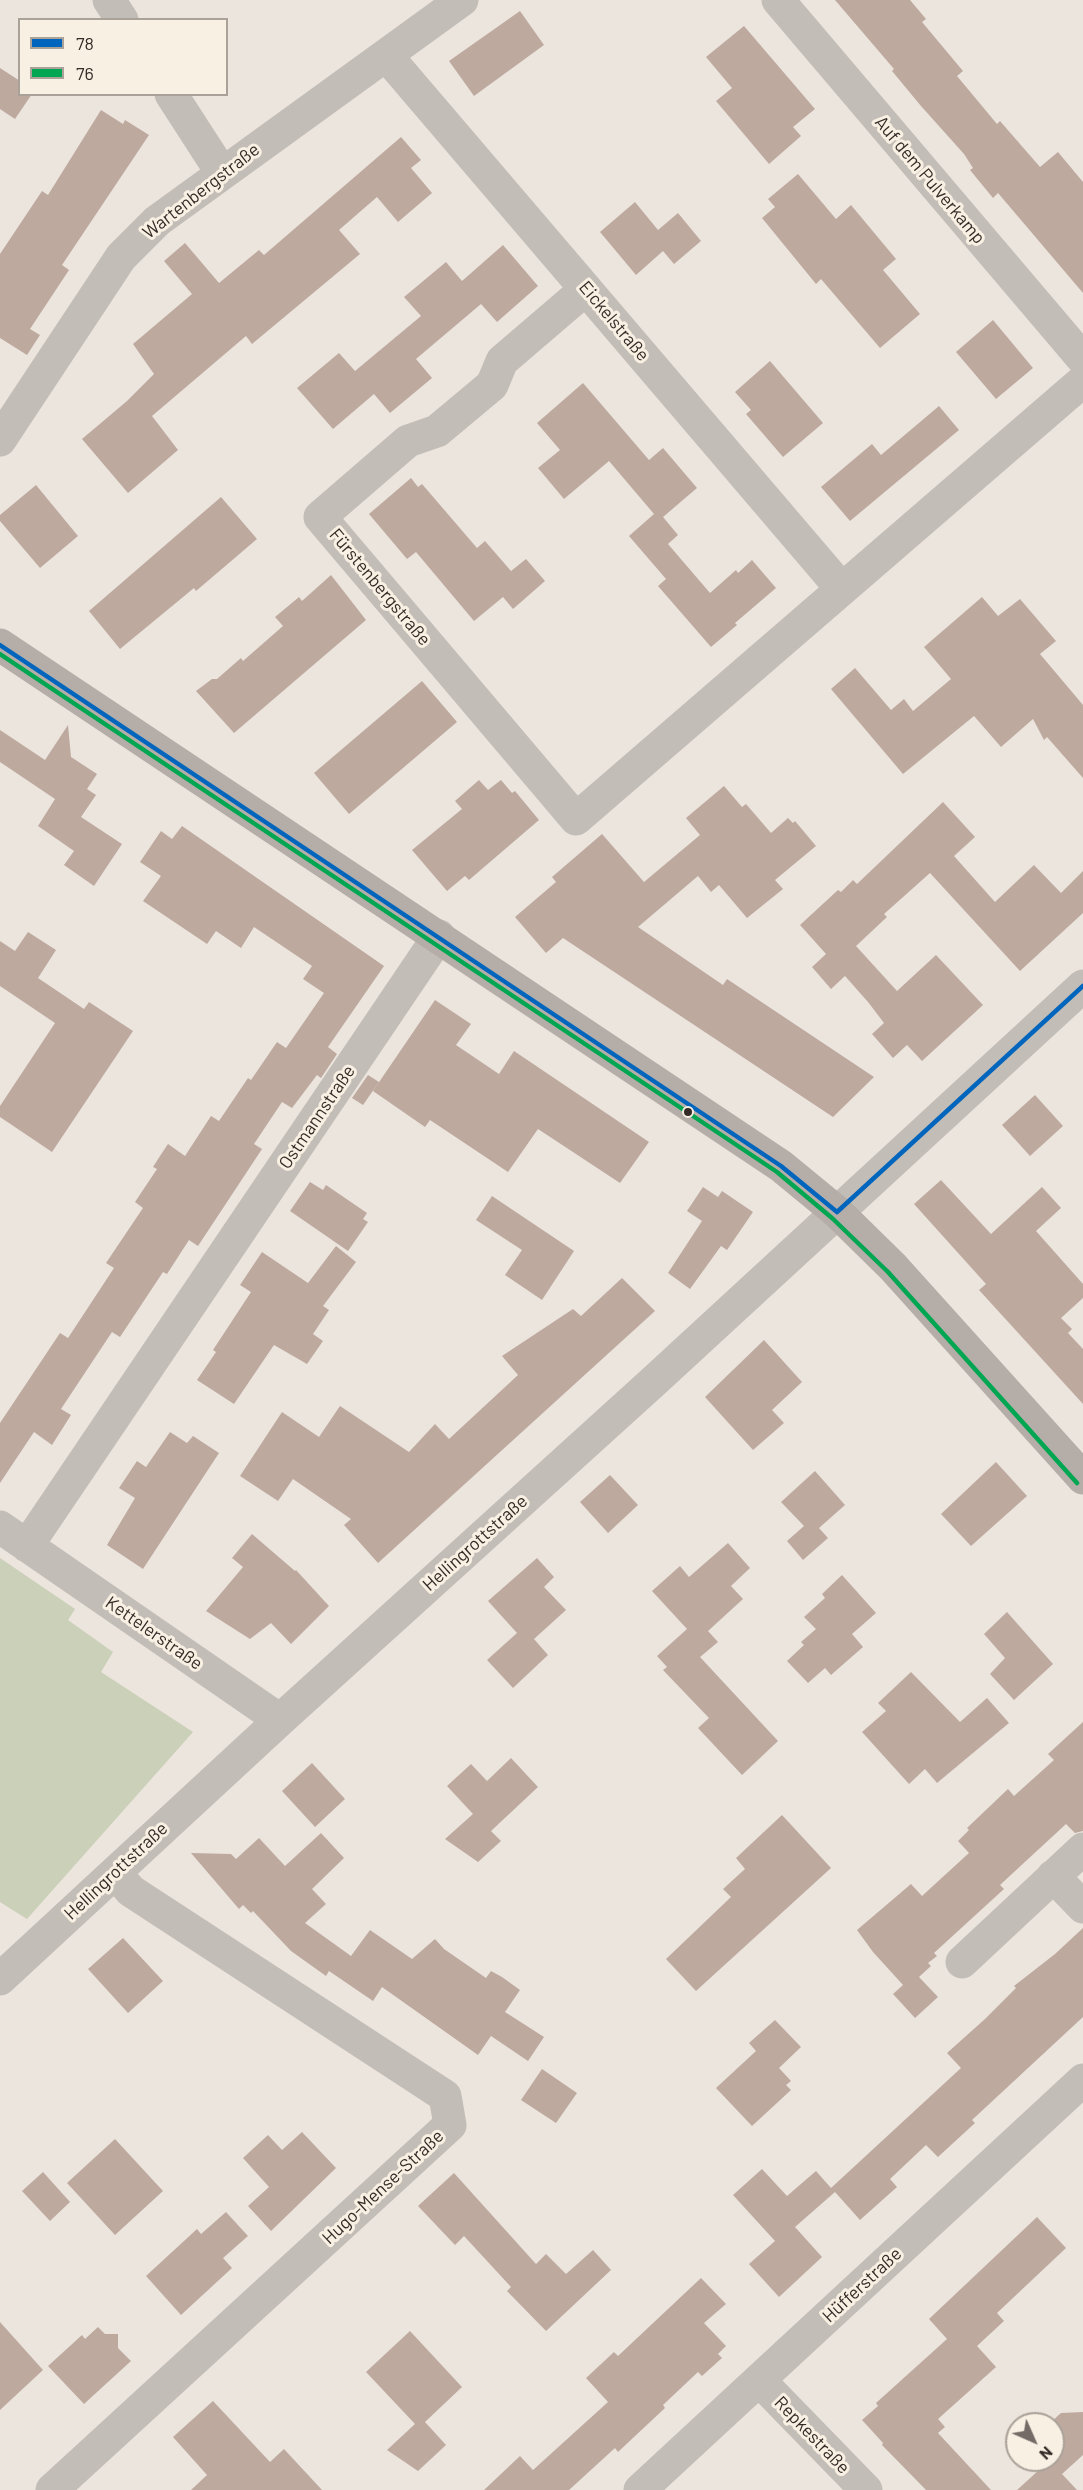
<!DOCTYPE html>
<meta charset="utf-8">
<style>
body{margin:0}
#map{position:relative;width:1083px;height:2490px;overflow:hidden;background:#ebe5de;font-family:Barlow,sans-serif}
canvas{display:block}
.legend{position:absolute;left:18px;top:18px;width:210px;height:78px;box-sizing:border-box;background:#f9f0e4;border:2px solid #aaa198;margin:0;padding:8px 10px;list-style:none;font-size:18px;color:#342a26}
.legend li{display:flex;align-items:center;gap:12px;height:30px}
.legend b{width:30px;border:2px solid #aaa198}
.north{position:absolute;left:1005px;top:2412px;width:60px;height:60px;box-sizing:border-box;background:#f9f0e4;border:2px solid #aaa198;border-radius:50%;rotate:135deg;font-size:16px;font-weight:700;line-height:24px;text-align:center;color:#342a26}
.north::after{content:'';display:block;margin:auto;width:21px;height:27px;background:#746b66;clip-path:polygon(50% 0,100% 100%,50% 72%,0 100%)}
</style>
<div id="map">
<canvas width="1083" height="2490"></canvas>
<ul class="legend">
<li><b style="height:8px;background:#0065bd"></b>78</li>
<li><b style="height:8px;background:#00a651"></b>76</li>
</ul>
<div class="north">N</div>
</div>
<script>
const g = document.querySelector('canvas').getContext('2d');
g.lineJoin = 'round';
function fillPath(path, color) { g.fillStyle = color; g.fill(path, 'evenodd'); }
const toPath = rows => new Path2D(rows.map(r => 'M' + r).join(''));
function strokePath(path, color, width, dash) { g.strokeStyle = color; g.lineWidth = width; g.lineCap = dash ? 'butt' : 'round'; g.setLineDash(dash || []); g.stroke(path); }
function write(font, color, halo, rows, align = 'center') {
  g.font = font + ' Barlow,sans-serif'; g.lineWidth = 6; g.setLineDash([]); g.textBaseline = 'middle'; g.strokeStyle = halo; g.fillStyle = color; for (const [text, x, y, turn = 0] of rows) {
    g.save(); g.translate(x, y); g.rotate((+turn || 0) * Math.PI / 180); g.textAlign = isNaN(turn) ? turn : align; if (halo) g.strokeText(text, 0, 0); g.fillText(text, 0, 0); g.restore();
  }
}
const green = toPath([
 [0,1558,75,1609,68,1620,113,1652,101,1672,193,1732,27,1919,0,1902]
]);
const building = toPath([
 [835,0,910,0,926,19,922,22,963,71,957,76,997,124,1000,121,1040,167,1058,152,1083,182,1083,293,998,193,993,198,970,170,973,168,964,154,921,106,892,71,894,69],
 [520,11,544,45,474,96,449,61],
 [744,26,815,109,793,127,801,136,769,164,716,101,732,88,706,57],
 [0,68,20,81,20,94,32,94,15,119,0,109],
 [101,110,123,124,125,120,149,135,62,265,69,270,30,329,40,335,27,355,0,338,0,254,42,191,48,195],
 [401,137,421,160,411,168,432,193,398,222,377,197,339,230,360,254,252,344,246,336,152,416,178,450,128,493,82,439,127,401,154,374,133,344,192,294,164,261,185,243,219,283,259,250,264,255],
 [798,174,836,219,851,205,896,259,883,270,920,314,880,348,821,279,816,284,762,218,775,207,768,199],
 [635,202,658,230,678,213,701,241,674,264,663,251,636,275,600,232],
 [503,245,538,286,497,322,481,304,416,359,432,378,390,413,374,394,333,429,297,388,339,353,355,371,421,316,404,297,446,262,462,281],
 [993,320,1033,368,996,399,956,352],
 [770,361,823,423,783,457,746,414,751,410,735,392],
 [583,383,649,460,663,448,697,488,663,517,678,535,668,544,710,593,736,570,738,573,752,560,776,588,735,623,737,625,711,647,658,586,666,579,629,536,654,514,609,461,564,499,538,468,560,450,537,423],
 [939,406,959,430,850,521,821,487,872,444,881,455],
 [411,478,418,487,422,484,477,548,485,541,511,571,526,559,545,581,513,609,503,597,474,621,416,552,407,559,369,514],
 [36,485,78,536,40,568,0,521,0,515],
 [221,497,257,539,196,591,194,588,120,649,89,611],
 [331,575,366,620,234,733,196,691,212,679,217,679,241,658,243,661,283,626,275,617,299,597,302,601],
 [982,597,998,616,1020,599,1056,641,1040,654,1083,705,1083,778,1047,737,1044,740,1033,719,1001,747,974,716,903,774,831,689,855,668,891,710,904,699,913,711,951,679,924,647],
 [422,681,457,722,349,814,314,773],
 [68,725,71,757,97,774,87,789,96,795,81,817,122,844,94,886,64,865,74,851,38,826,55,799,0,762,0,730,45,760],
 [479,780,488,790,501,780,512,793,515,791,539,820,469,880,465,876,447,891,412,850,462,809,455,801],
 [724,786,742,807,746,804,771,833,788,818,793,823,795,821,816,846,775,880,783,889,747,918,719,885,711,892,698,876,638,927,723,985,727,979,874,1077,833,1117,563,938,546,953,515,917,556,882,552,877,602,834,644,882,700,835,686,818],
 [943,802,975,837,954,856,995,902,1034,865,1061,893,1083,871,1083,913,1020,971,930,873,884,914,887,917,856,946,897,991,936,955,983,1005,922,1061,907,1045,893,1058,872,1034,884,1023,868,1002,845,976,831,989,812,967,826,954,800,925,838,890,841,892,853,880,857,884],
 [182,826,384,966,328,1047,337,1054,321,1078,317,1075,292,1108,282,1102,254,1144,262,1149,198,1246,189,1240,167,1274,163,1272,120,1337,112,1332,61,1409,71,1415,52,1445,34,1432,0,1483,0,1423,60,1333,68,1338,114,1268,106,1263,143,1208,135,1202,157,1169,153,1167,160,1156,168,1144,185,1156,211,1116,219,1121,248,1078,251,1080,277,1042,286,1048,324,993,303,979,312,966,254,927,241,948,216,931,207,944,143,901,161,876,140,862,161,831,172,839],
 [28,932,56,950,38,978,84,1009,89,1002,133,1031,52,1152,0,1117,0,1106,55,1023,0,986,0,941,15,951],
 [435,1000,471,1024,456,1045,499,1074,514,1051,649,1142,620,1183,538,1129,508,1172,430,1120,425,1127,373,1091],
 [368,1075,379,1082,363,1105,352,1098],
 [1035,1095,1063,1126,1030,1156,1002,1125],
 [941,1180,991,1234,1042,1187,1061,1208,1036,1231,1083,1284,1083,1298,1061,1318,1072,1329,1068,1333,1083,1349,1083,1404,979,1290,986,1284,914,1204],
 [310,1182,323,1190,326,1185,367,1213,363,1219,368,1222,348,1251,290,1211],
 [703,1187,718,1197,722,1191,753,1212,727,1250,721,1246,690,1289,668,1273,702,1221,687,1211],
 [492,1196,574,1251,542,1300,505,1275,522,1250,476,1220],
 [336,1246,356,1262,323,1306,329,1310,313,1334,323,1341,307,1364,274,1345,234,1404,197,1380,216,1352,213,1350,251,1292,240,1285,262,1252,308,1283],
 [622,1278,655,1311,378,1563,344,1525,351,1519,293,1479,278,1501,240,1476,282,1412,319,1437,340,1406,409,1452,435,1424,449,1439,518,1375,502,1356,573,1309,581,1316],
 [764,1340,802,1382,772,1410,784,1423,753,1450,705,1397],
 [170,1432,187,1443,193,1436,219,1453,143,1569,107,1545,135,1498,119,1488,137,1461,146,1467],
 [996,1462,1027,1496,971,1546,941,1514],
 [815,1471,845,1505,819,1528,828,1538,803,1560,787,1541,804,1526,781,1502],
 [610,1475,638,1505,608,1533,580,1502],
 [252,1534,295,1571,296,1570,329,1606,291,1644,271,1623,250,1639,206,1611,243,1567,232,1558],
 [728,1543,750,1568,731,1586,743,1599,708,1631,718,1642,700,1657,778,1741,742,1775,698,1728,709,1718,663,1670,667,1667,657,1656,687,1629,652,1591,680,1566,689,1577],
 [537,1558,554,1577,544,1587,566,1610,534,1639,548,1655,513,1688,487,1660,517,1633,488,1601],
 [842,1575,876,1613,852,1634,863,1647,831,1675,825,1668,808,1683,787,1661,804,1645,801,1642,816,1629,804,1617,825,1598,822,1594],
 [1007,1612,1053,1664,1014,1700,990,1674,1005,1658,984,1634],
 [911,1672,960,1722,987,1698,1009,1723,937,1783,925,1769,909,1784,862,1732,886,1711,878,1703],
 [1083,1722,1083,1831,1075,1833,1066,1824,1000,1885,1004,1889,934,1953,937,1956,928,1963,931,1966,919,1977,938,1997,915,2018,893,1994,903,1985,873,1952,857,1930,911,1884,922,1896,946,1874,969,1853,958,1841,969,1830,967,1828,1008,1789,1014,1796,1054,1760,1048,1754],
 [511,1758,538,1787,491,1831,501,1841,478,1862,445,1839,473,1814,447,1786,471,1764,487,1781],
 [312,1763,345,1799,315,1827,282,1791],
 [782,1815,831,1868,696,1991,666,1959,731,1897,723,1889,745,1869,736,1858],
 [321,1833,344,1858,312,1889,326,1904,305,1923,351,1956,370,1930,412,1959,435,1939,444,1949,486,1978,491,1971,502,1977,520,1990,505,2012,544,2037,528,2061,491,2036,478,2055,382,1987,373,2001,329,1971,326,1976,291,1951,253,1911,251,1913,243,1905,239,1909,191,1853,231,1854,236,1859,259,1838,285,1866],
 [1083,1928,1083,2017,972,2120,975,2123,938,2157,926,2145,890,2179,897,2187,860,2220,835,2192,795,2227,822,2257,779,2297,749,2264,775,2241,733,2195,762,2169,787,2196,816,2171,831,2188,961,2068,947,2053,985,2019,1016,1988,1014,1986,1055,1954],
 [123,1938,163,1981,128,2013,88,1969],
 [775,2020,801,2047,779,2068,791,2081,786,2085,791,2090,752,2126,716,2088,756,2051,749,2043],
 [542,2069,577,2093,556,2123,521,2100],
 [302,2132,336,2168,271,2231,248,2206,269,2187,243,2158,268,2135,282,2150],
 [115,2139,163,2191,115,2235,67,2183],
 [43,2172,70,2202,50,2221,22,2191],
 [454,2173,536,2264,546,2254,566,2274,593,2250,611,2270,546,2331,507,2291,511,2287,464,2236,455,2245,418,2206],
 [226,2212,248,2236,223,2258,232,2268,181,2315,146,2276,197,2229,201,2234],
 [1037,2217,1066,2248,997,2313,1004,2321,977,2346,996,2367,938,2419,945,2427,938,2433,991,2490,926,2490,882,2445,883,2443,862,2420,878,2406,876,2403,947,2339,929,2319],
 [701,2278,726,2304,704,2323,726,2346,718,2354,722,2358,702,2376,698,2372,663,2405,665,2408,618,2452,615,2448,569,2490,484,2490,520,2456,533,2470,608,2402,586,2378,614,2352,618,2356],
 [0,2322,43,2370,0,2410],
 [98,2327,105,2334,118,2334,118,2348,131,2361,84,2404,48,2366,82,2335,85,2339],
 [410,2331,462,2387,425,2422,446,2445,418,2471,387,2450,415,2424,366,2372],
 [213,2401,270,2462,284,2449,322,2490,191,2490,207,2475,173,2437],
 [1083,2412,1083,2455,1062,2474,1077,2490,1017,2490,1050,2460,1052,2462,1053,2424,1051,2422,1061,2413]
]);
const street = toPath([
 [109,0,122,20],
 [778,0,1083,359],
 [386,55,841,588],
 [171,94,222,173],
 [586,289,502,361,492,385,437,431,408,441,320,517,576,819,1083,381],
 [0,440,121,257,157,221,462,0],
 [0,1527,280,1720],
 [27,1546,439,936],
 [1053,1876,1083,1907],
 [962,1962,1083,1849],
 [0,1979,280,1720,653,1382,1083,986],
 [759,2380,866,2490],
 [52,2490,450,2125,445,2096,131,1891,115,1873],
 [640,2490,1083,2080]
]);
const secondary = toPath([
 [0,645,781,1166,837,1212,893,1267,1083,1478]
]);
const bus1 = toPath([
 [0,645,781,1166,837,1212],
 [837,1212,1083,986]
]);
const bus2 = toPath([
 [0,654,777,1172,832,1218,888,1272,1077,1483]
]);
const markers = [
 [688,1112,5,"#342a26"]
];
const streetNames = [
 ["Auf dem Pulverkamp",930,180,50],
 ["Wartenbergstraße",201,191,-38],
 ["Eickelstraße",614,321,50],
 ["Fürstenbergstraße",380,587,50],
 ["Ostmannstraße",317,1117,-56],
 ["Hellingrottstraße",475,1543,-42],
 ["Kettelerstraße",154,1633,35],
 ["Hellingrottstraße",116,1871,-43],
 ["Hugo-Mense-Straße",383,2187,-43],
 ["Hüfferstraße",862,2285,-43],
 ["Repkestraße",812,2435,46]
];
fillPath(green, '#cbd0b8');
fillPath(building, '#bea99f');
strokePath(street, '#c3bdb7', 33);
strokePath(secondary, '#b4ada8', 33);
strokePath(bus1, '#0065bd', 4.5);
strokePath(bus2, '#00a651', 4.5);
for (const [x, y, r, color] of markers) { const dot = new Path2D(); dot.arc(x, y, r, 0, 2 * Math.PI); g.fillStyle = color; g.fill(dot); strokePath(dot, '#f9f0e4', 2); }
write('18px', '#342a26', '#f9f0e4', streetNames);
</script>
